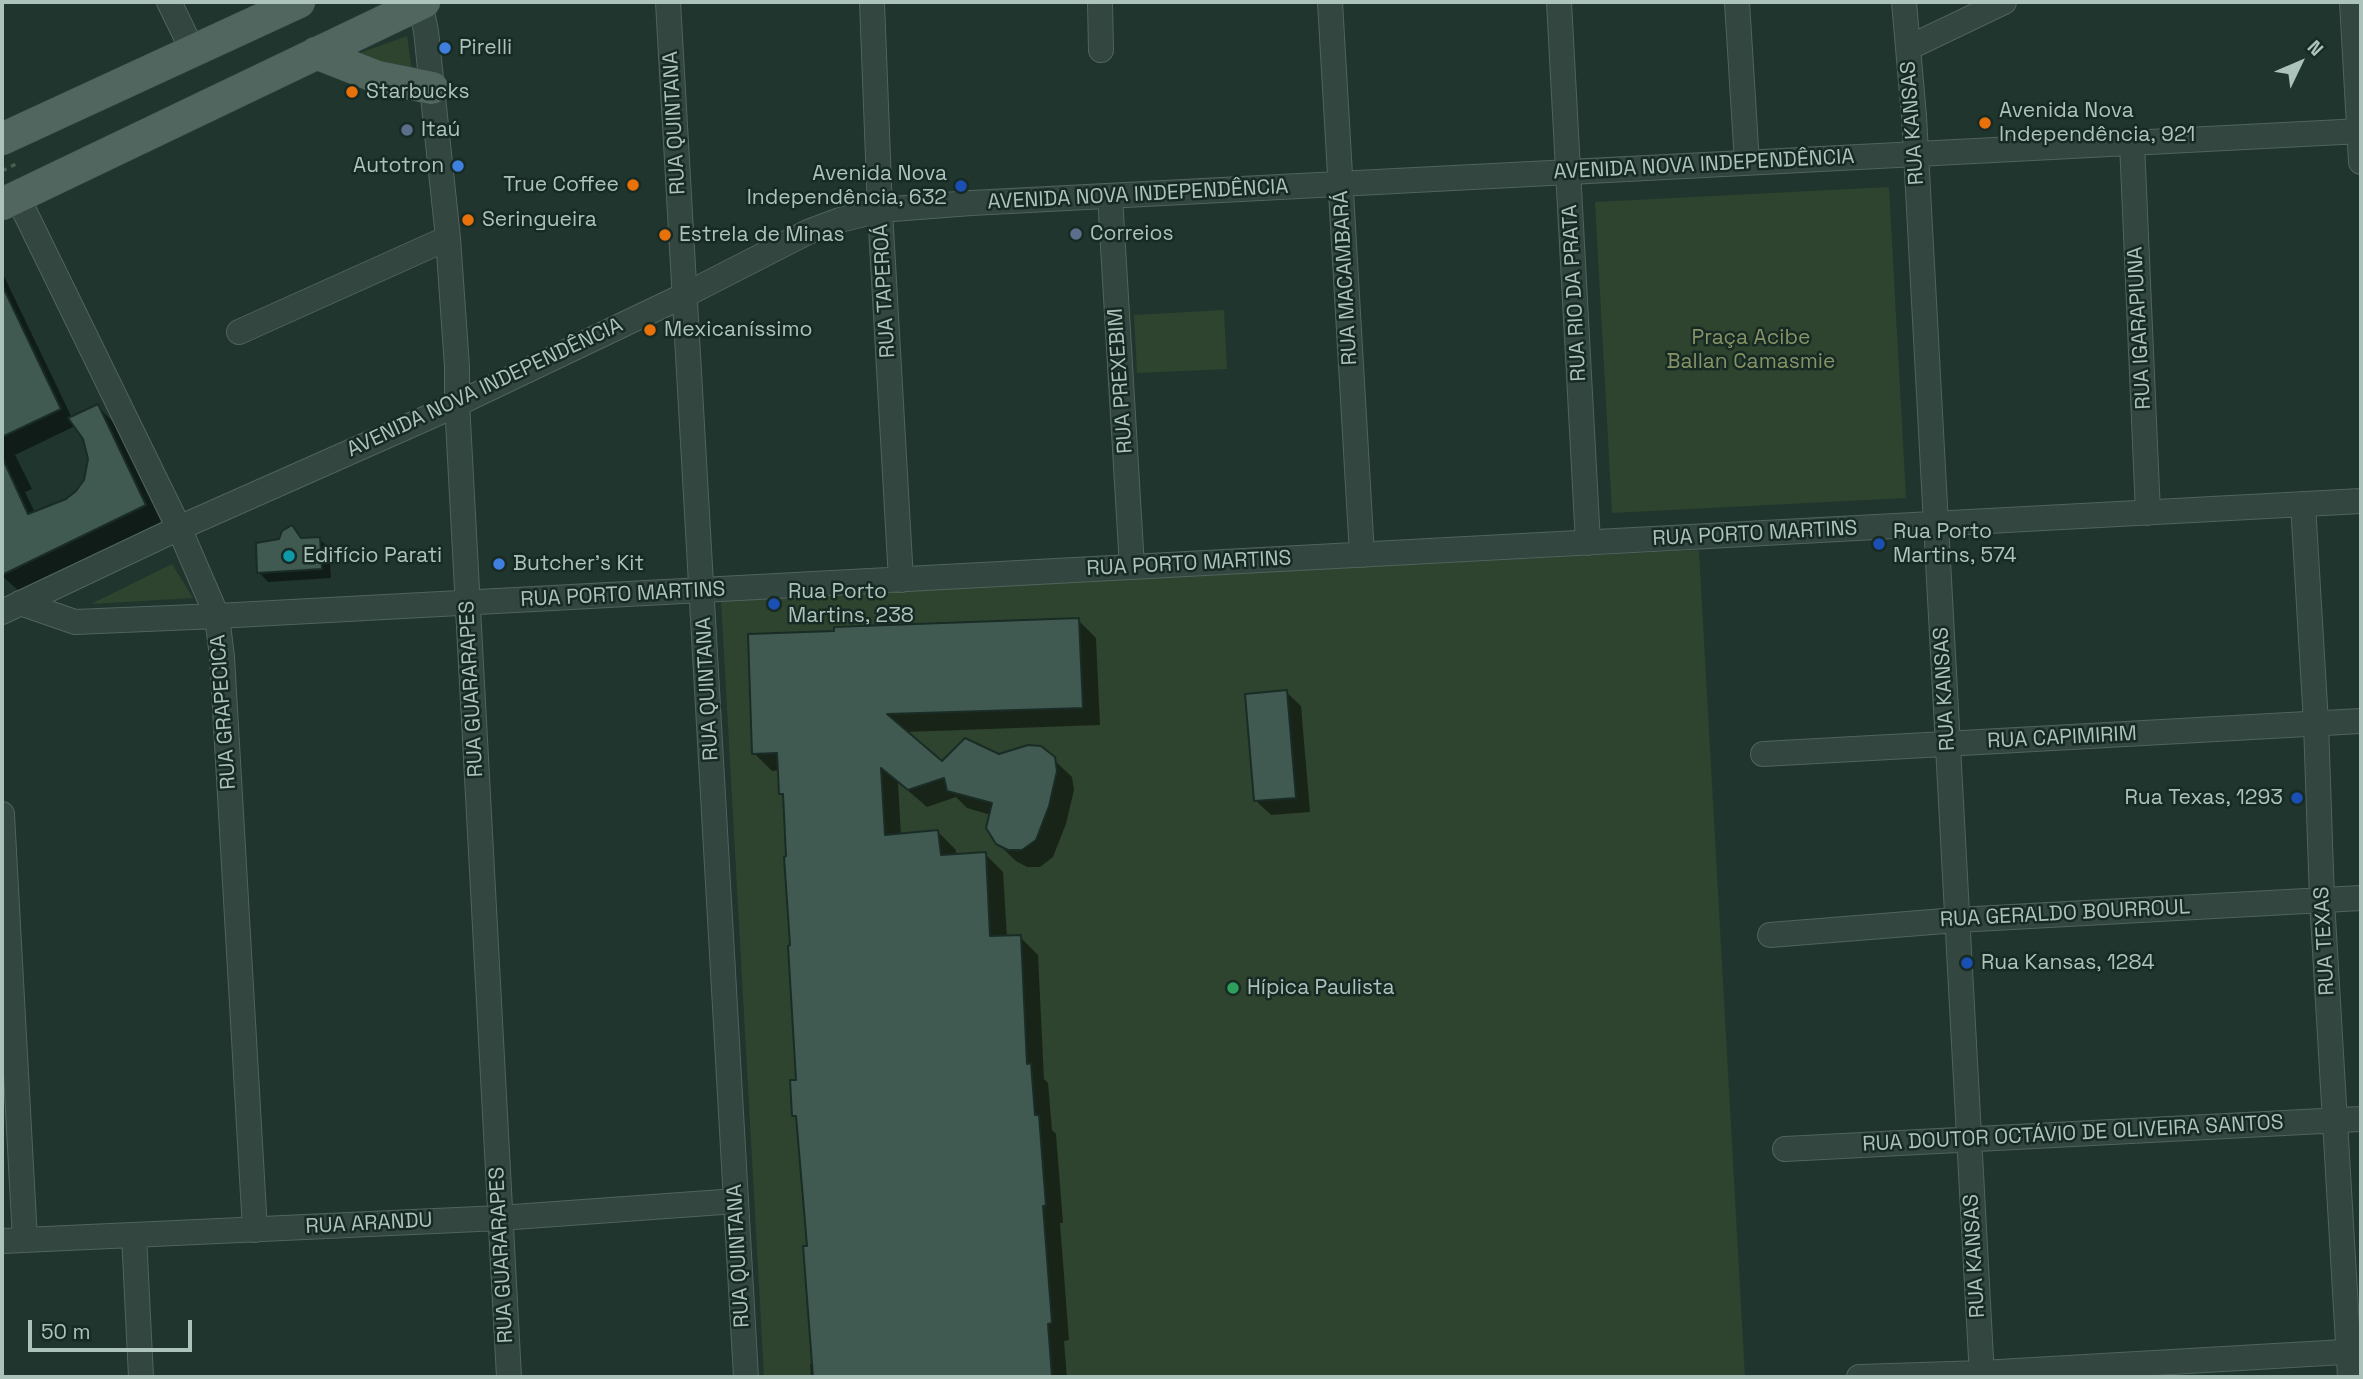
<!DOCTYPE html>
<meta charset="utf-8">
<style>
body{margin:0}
#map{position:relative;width:2363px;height:1379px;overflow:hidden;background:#1f352d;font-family:"Space Grotesk",sans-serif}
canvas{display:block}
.frame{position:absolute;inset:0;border:4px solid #acc3bc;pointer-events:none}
.north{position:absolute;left:2265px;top:28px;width:70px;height:70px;-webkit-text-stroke:5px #182a24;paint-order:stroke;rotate:46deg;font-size:19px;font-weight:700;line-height:28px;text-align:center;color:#acc3bc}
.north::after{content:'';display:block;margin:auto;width:24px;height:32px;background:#acc3bc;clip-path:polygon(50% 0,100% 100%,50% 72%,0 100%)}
.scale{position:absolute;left:28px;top:1320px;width:164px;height:32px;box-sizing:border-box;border:4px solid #acc3bc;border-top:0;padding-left:9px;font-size:21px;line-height:24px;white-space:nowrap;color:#acc3bc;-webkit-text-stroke:5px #182a24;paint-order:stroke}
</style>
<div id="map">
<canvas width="2363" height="1379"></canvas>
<div class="frame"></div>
<div class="north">N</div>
<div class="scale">50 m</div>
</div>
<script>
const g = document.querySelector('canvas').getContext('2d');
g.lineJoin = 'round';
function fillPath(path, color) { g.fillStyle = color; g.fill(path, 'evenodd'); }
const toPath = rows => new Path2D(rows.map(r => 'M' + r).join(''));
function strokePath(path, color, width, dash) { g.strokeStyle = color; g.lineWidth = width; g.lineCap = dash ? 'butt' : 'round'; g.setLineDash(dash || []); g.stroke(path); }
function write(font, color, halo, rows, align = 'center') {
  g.font = font + ' "Space Grotesk",sans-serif'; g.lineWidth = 5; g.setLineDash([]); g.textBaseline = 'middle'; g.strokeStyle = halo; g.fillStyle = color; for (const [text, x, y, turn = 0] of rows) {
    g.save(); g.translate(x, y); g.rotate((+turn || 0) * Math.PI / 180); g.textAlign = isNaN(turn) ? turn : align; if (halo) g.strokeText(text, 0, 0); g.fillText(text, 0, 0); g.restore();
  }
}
const green = toPath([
 [407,36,413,78,354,55],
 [1889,187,1906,498,1612,513,1595,202],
 [1224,310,1227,369,1137,373,1134,315],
 [1699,550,1745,1377,764,1377,721,599],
 [172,564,193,598,91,604]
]);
const shadow = toPath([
 [2,272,72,418,98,407,114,423,161,522,18,590,2,576],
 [75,426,89,449,90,459,86,480,77,493,67,501,35,513,25,492,32,489,15,455],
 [292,527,303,540,319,539,329,548,331,578,268,582,259,572],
 [1078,620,1096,638,1100,725,905,732,942,763,999,756,1053,759,1072,777,1074,790,1066,824,1053,857,1040,867,1027,867,1016,861,997,843,991,815,967,808,956,797,927,807,898,782,901,836,938,832,956,850,956,856,985,854,1003,872,1007,937,1020,937,1038,955,1044,1079,1048,1083,1052,1130,1056,1134,1063,1223,1060,1223,1069,1340,1064,1341,1067,1377,811,1377,810,1364,814,1364,809,1247,799,1120,794,1116,798,1082,788,858,781,770,772,771,754,753],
 [1286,692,1301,706,1310,812,1271,815,1256,801]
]);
const building = toPath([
 [2,285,61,409,2,437,2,285],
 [98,404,146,505,2,575,2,457,28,514,66,499,76,491,84,480,88,459,83,439,68,418,98,404],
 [292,525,301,538,320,537,322,569,257,573,256,543,279,539,282,531,292,525],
 [1079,618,1083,708,887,714,942,761,965,738,999,754,1028,745,1041,746,1055,757,1057,771,1049,806,1036,840,1022,850,1008,850,996,844,986,828,992,803,947,791,944,778,908,790,881,768,885,835,938,830,941,855,986,852,990,936,1021,935,1027,1064,1031,1063,1035,1115,1039,1115,1046,1206,1043,1206,1052,1323,1048,1324,1052,1377,813,1377,803,1246,807,1246,796,1116,792,1116,790,1080,796,1080,788,946,790,945,784,857,786,856,783,794,779,794,777,753,752,754,748,634,834,631,834,627,1079,618],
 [1287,690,1296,798,1254,801,1245,694,1287,690]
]);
const path = toPath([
 [2,171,16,164]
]);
const minor = toPath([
 [169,2,193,51],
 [420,2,426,31,448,238,457,367,457,402,509,1377],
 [668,2,746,1377],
 [872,2,880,210,901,580],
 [1100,2,1101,50],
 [1330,2,1362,555],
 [1559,2,1588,543],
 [1737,2,1747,163],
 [1904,2,1914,116,1982,1377],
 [2352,2,2361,162],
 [1908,48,2004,2],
 [2132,143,2148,513],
 [17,196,179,528,217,616,222,657,255,1230],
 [1110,196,1132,567],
 [239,332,448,238],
 [2303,504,2316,723,2322,900,2350,1377],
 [20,603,75,622,217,616,2361,501],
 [2,612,179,528,438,413,685,295,808,232,840,220,880,210,971,203,2361,131],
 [1763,754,2361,721],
 [2,814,25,1240],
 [1770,935,1957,920,2361,898],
 [1785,1149,2361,1119],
 [134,1235,141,1377],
 [2,1241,500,1218,736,1201],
 [1859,1377,1982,1373,2361,1351]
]);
const major = toPath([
 [316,53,377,77,432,88],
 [2,139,299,2],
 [2,204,424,2]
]);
const markers = [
 [445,48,7,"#3f7fe0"],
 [352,92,7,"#e8710a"],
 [1985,123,7,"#e8710a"],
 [407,130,7,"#5c6f8a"],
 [458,166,7,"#3f7fe0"],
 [633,185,7,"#e8710a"],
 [961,186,7,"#1a4fb4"],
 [468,220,7,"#e8710a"],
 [1076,234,7,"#5c6f8a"],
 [665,235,7,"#e8710a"],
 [650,330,7,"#e8710a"],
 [1879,544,7,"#1a4fb4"],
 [289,556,7,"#0f9aa8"],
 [499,564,7,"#3f7fe0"],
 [774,604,7,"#1a4fb4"],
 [2297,798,7,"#1a4fb4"],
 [1967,963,7,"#1a4fb4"],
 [1233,988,7,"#2e9e5b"]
];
const poiNames = [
 ["Pirelli",459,48],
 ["Starbucks",366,92],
 ["Avenida Nova",1999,111],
 ["Independência, 921",1999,135],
 ["Itaú",421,130],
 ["Autotron",444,166,"right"],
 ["Avenida Nova",947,174,"right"],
 ["Independência, 632",947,198,"right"],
 ["True Coffee",619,185,"right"],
 ["Seringueira",482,220],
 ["Correios",1090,234],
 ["Estrela de Minas",679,235],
 ["Mexicaníssimo",664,330],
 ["Rua Porto",1893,532],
 ["Martins, 574",1893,556],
 ["Edifício Parati",303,556],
 ["Butcher's Kit",513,564],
 ["Rua Porto",788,592],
 ["Martins, 238",788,616],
 ["Rua Texas, 1293",2283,798,"right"],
 ["Rua Kansas, 1284",1981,963],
 ["Hípica Paulista",1247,988]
];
const streetNames = [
 ["RUA QUINTANA",675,123,-93],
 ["RUA KANSAS",1913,123,-94],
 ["AVENIDA NOVA INDEPENDÊNCIA",1704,165,-3],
 ["AVENIDA NOVA INDEPENDÊNCIA",1138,195,-3],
 ["RUA MACAMBARÁ",1346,278,-93],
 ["RUA TAPEROÁ",885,291,-93],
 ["RUA RIO DA PRATA",1575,293,-93],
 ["RUA IGARAPIUNA",2140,328,-93],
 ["RUA PREXEBIM",1121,381,-94],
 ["AVENIDA NOVA INDEPENDÊNCIA",485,388,-25],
 ["RUA PORTO MARTINS",1755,534,-3],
 ["RUA PORTO MARTINS",1189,564,-3],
 ["RUA PORTO MARTINS",623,595,-3],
 ["RUA GUARARAPES",472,689,-93],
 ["RUA QUINTANA",708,689,-93],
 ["RUA KANSAS",1945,689,-93],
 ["RUA GRAPECICA",224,712,-94],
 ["RUA CAPIMIRIM",2062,738,-3],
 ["RUA GERALDO BOURROUL",2065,914,-3],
 ["RUA TEXAS",2325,941,-93],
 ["RUA DOUTOR OCTÁVIO DE OLIVEIRA SANTOS",2073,1134,-3],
 ["RUA ARANDU",369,1224,-3],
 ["RUA GUARARAPES",502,1255,-93],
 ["RUA QUINTANA",739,1256,-93],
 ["RUA KANSAS",1975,1256,-93]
];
const parkNames = [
 ["Praça Acibe",1751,338],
 ["Ballan Camasmie",1751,362]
];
fillPath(green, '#2f442e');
fillPath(shadow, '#0007');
fillPath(building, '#405a51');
strokePath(building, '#1a2c26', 2);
strokePath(minor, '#50645d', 26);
strokePath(major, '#3c5049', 33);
strokePath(path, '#495f4e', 3.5, [5, 5]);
strokePath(minor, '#33463f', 24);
strokePath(major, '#50665e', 32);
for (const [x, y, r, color] of markers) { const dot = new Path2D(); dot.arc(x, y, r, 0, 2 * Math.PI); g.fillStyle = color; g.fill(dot); strokePath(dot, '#182a24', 2.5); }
write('21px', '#acc3bc', '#182a24', poiNames, 'left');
write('21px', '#acc3bc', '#182a24', streetNames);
write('21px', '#869365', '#182a24', parkNames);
</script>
